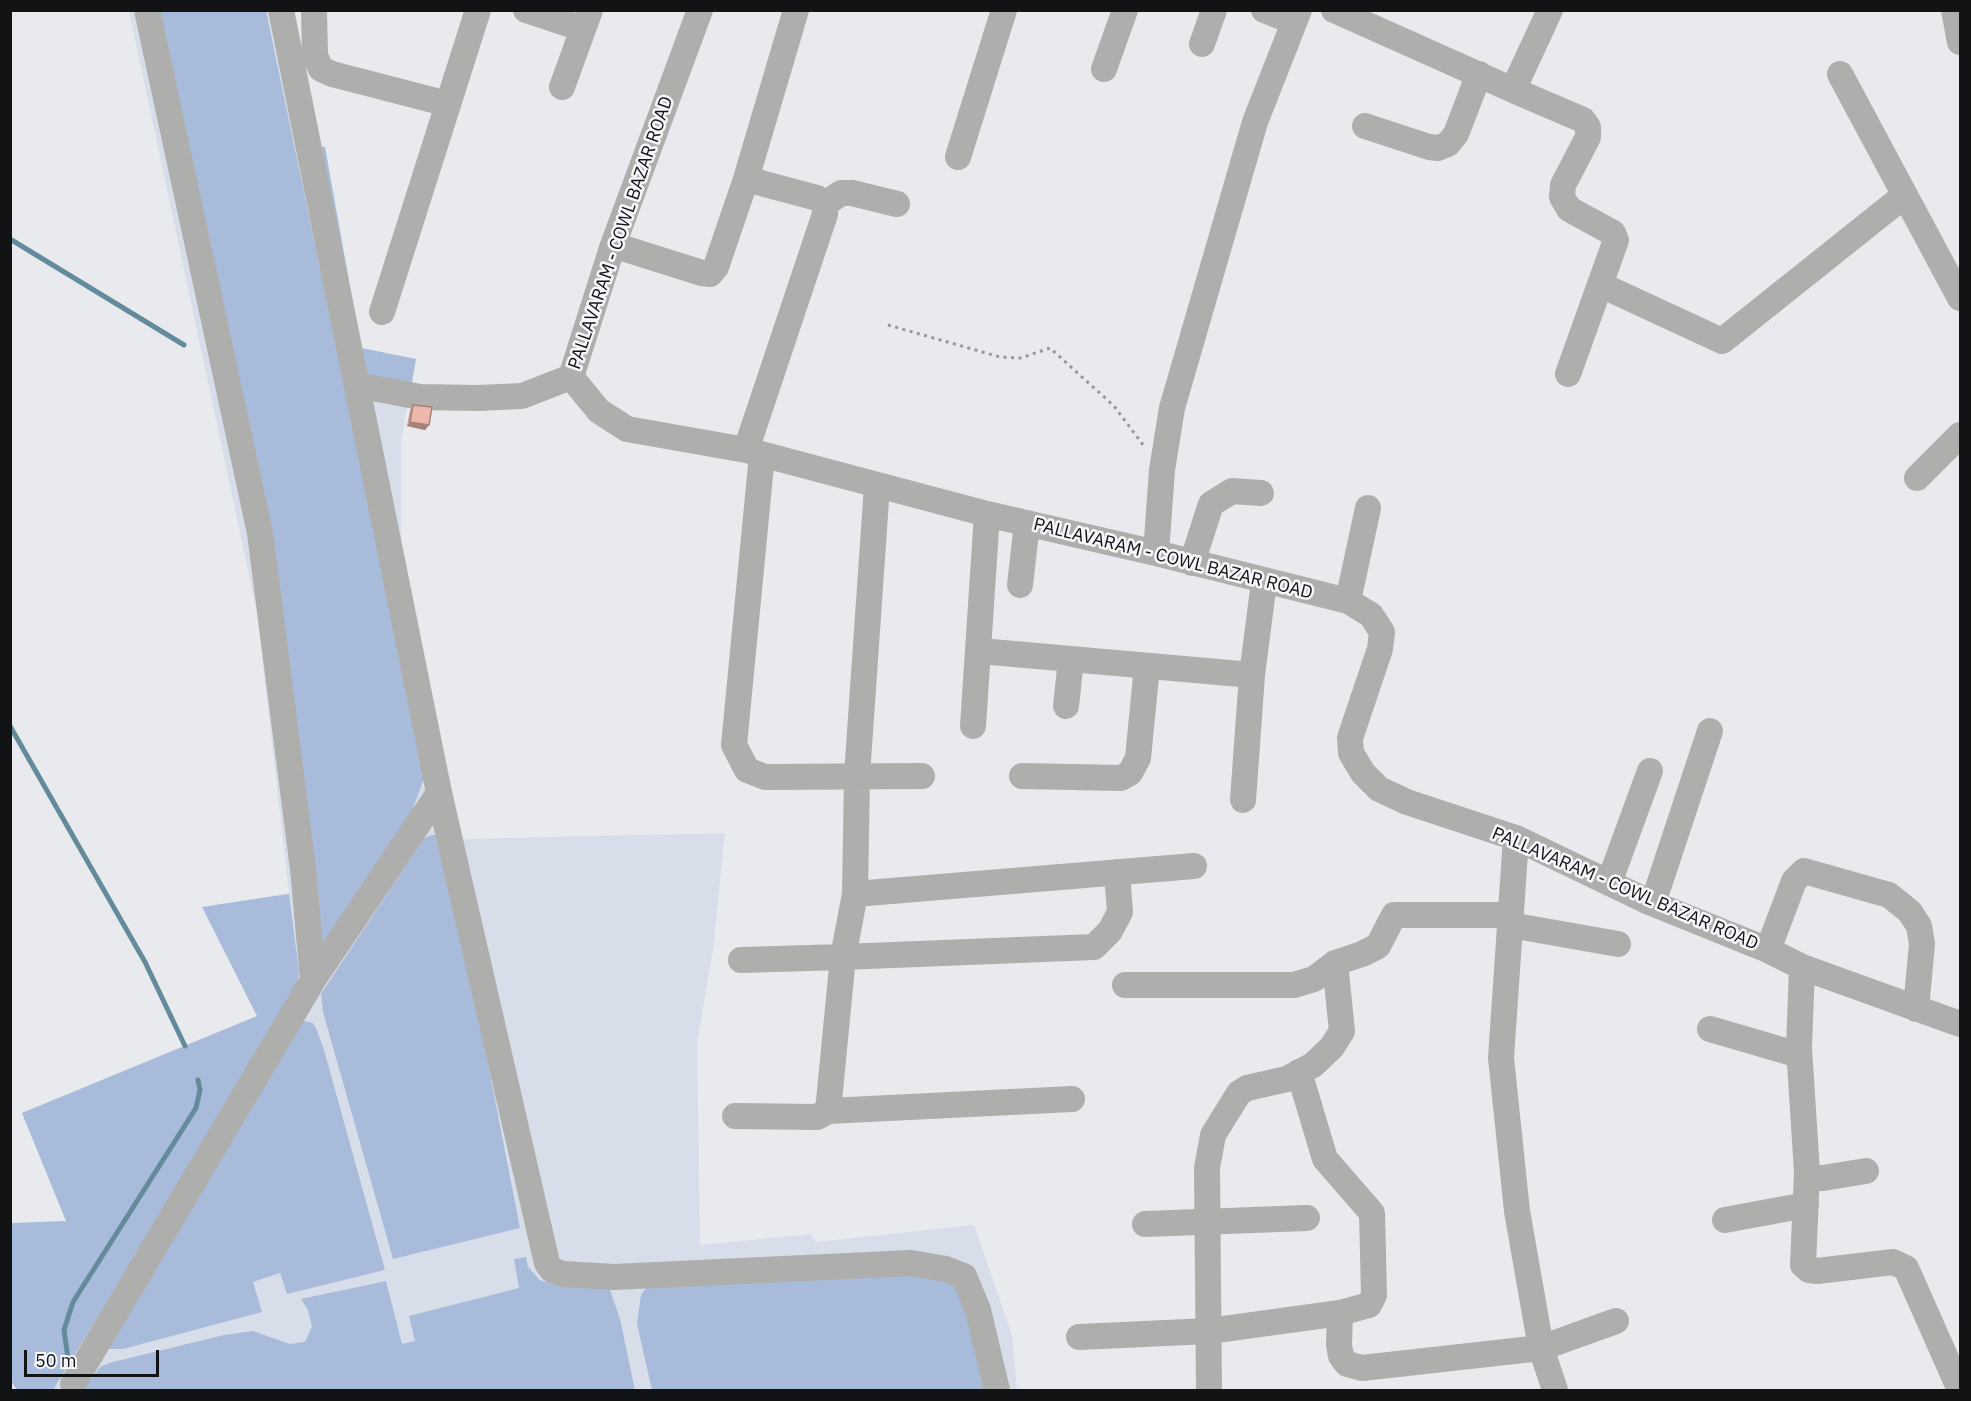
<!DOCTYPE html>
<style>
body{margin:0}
#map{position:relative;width:1971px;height:1401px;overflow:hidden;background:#e8eaee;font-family:"IBM Plex Sans",sans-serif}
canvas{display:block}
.frame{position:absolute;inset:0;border:12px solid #121315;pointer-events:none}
.scale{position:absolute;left:24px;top:1350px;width:135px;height:27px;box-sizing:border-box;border:3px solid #121315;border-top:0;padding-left:8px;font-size:18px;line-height:21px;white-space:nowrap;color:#121315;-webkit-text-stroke:4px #f5f7fb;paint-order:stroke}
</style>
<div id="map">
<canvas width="1971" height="1401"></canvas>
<div class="frame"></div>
<div class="scale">50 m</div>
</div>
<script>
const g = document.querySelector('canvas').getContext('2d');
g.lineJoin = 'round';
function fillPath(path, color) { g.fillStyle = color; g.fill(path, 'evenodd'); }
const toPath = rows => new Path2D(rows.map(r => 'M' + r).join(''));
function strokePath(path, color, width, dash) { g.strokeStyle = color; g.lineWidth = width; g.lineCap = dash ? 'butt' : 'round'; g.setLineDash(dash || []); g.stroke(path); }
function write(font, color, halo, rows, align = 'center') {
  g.font = font + ' "IBM Plex Sans",sans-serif'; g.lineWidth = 5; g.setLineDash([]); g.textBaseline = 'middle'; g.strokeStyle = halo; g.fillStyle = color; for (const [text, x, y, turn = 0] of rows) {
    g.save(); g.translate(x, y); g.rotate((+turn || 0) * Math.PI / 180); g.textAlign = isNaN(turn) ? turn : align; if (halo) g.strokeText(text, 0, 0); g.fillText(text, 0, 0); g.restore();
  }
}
const built = toPath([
 [129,11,287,11,313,144,325,147,361,348,416,359,401,441,401,555,463,839,725,833,713,950,697,1042,700,1245,811,1234,815,1242,974,1225,1012,1335,1017,1390,17,1390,11,1381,11,1226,13,1223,66,1221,22,1113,257,1016,202,907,289,893,257,613]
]);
const green = toPath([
 [147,11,266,11,426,773,408,822,322,955,296,777],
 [313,145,325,147,361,348,416,359,411,387,367,376],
 [431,835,439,835,445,843,520,1228,393,1259,323,1012,321,994,416,850,423,839],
 [289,894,299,972,295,994,53,1390,17,1390,11,1381,11,1226,13,1223,66,1221,22,1113,257,1016,202,907],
 [305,1021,313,1023,316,1028,324,1050,385,1270,287,1294,280,1273,253,1282,262,1312,123,1349,106,1349,301,1022],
 [526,1257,528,1267,540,1280,552,1284,609,1287,620,1319,635,1390,83,1390,100,1367,109,1363,224,1335,253,1331,290,1344,305,1342,312,1327,308,1310,301,1299,386,1281,402,1344,415,1341,409,1316,519,1288,514,1259],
 [946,1275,962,1296,988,1390,652,1390,637,1324,641,1295,654,1277]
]);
const stream = toPath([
 [10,239,184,345],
 [10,726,145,962,185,1046],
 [69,1366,64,1330,73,1302,196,1108,200,1090,198,1080]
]);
const path = toPath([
 [888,325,1000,357,1021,358,1050,348,1114,406,1144,446]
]);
const minor = toPath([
 [281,10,439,793,547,1263,552,1270,563,1274,614,1277,911,1263,946,1269,964,1276,978,1310,997,1390],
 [314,10,315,56,321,69,332,74,448,104],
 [526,10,583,29],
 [700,10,613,245,571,377,599,411,627,429,746,450,987,514,1156,553,1348,601,1371,615,1382,632,1380,649,1350,738,1351,753,1363,773,1379,789,1407,802,1516,838,1649,902,1768,950,1802,967,1960,1024],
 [1264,10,1294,22],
 [1334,10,1513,90,1550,10],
 [1954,10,1960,42],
 [1202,44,1214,10],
 [1104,69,1125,10],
 [1840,74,1960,298],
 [562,87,590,10],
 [1513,90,1583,120,1588,127,1588,137,1563,185,1562,197,1569,209,1613,233,1616,240,1568,374],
 [1365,126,1429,147,1438,148,1448,144,1456,134,1479,74],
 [958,157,1004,10],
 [825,204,841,193,852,193,897,204],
 [613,245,702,273,710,274,716,267,746,179,796,10],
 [1601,285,1722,341,1905,195],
 [382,312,478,10],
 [357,385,420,397,478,398,522,396,571,377],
 [746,450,825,214,825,204,817,198,746,179],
 [762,455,734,745,747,770,765,777,922,776],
 [1917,478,1960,435],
 [877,486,857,775,855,894,843,957,1094,947,1110,931,1120,912,1117,872],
 [1156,553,1162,470,1172,408,1255,122,1299,10],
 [1192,563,1211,504,1232,491,1261,493],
 [1020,585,1027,523],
 [1348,601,1368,508],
 [980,651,1252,675],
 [1066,706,1071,659],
 [973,726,987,514],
 [1022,776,1121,778,1130,773,1138,758,1147,666],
 [1243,800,1252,675,1264,582],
 [1516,838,1501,1058,1517,1211,1541,1348,1555,1390],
 [1609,883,1650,771],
 [855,894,1194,866],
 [1653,903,1710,731],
 [1510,925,1618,944],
 [1768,950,1794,881,1804,871,1889,895,1910,912,1919,926,1922,944,1916,1009],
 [1802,967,1799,1048,1807,1172,1814,1178,1823,1178,1866,1171],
 [313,980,439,793],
 [1125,985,1294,985,1314,979,1335,963,1362,954,1378,946,1394,915,1511,915],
 [1710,1029,1799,1055],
 [1299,1072,1325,1159,1372,1213,1374,1295,1369,1305,1340,1313,1339,1345,1341,1356,1347,1364,1362,1368,1541,1348,1616,1321],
 [828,1111,1072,1099],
 [735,1116,817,1117,828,1111,843,957,741,960],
 [1807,1172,1803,1265,1809,1270,1817,1271,1893,1262,1906,1268,1960,1390],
 [1725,1220,1806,1205],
 [1145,1224,1307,1218],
 [1079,1337,1209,1331,1340,1313],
 [73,1384,313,980,303,869,260,533,147,10],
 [1209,1390,1207,1168,1213,1135,1239,1093,1247,1088,1287,1079,1313,1065,1332,1047,1342,1031,1335,963]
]);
const wall = toPath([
 [413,405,429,425,425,430,407,426,410,410]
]);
const shadedWall = toPath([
 [410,422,429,425,425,430,407,426]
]);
const building = toPath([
 [413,405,432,407,429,425,410,422,413,405]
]);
const streetNames = [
 ["PALLAVARAM - COWL BAZAR ROAD",621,233,-71],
 ["PALLAVARAM - COWL BAZAR ROAD",1173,559,14],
 ["PALLAVARAM - COWL BAZAR ROAD",1625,889,23]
];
fillPath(built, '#d8dee9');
fillPath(green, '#a9bbdb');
strokePath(stream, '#648b9b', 5);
strokePath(path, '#97989c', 3, [3, 4.5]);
strokePath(minor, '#aeaeac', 26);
fillPath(wall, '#cd9d93');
fillPath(shadedWall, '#a78078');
fillPath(building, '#eeb7ab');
strokePath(building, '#a78078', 1.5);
write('18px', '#121315', '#f5f7fb', streetNames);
</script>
